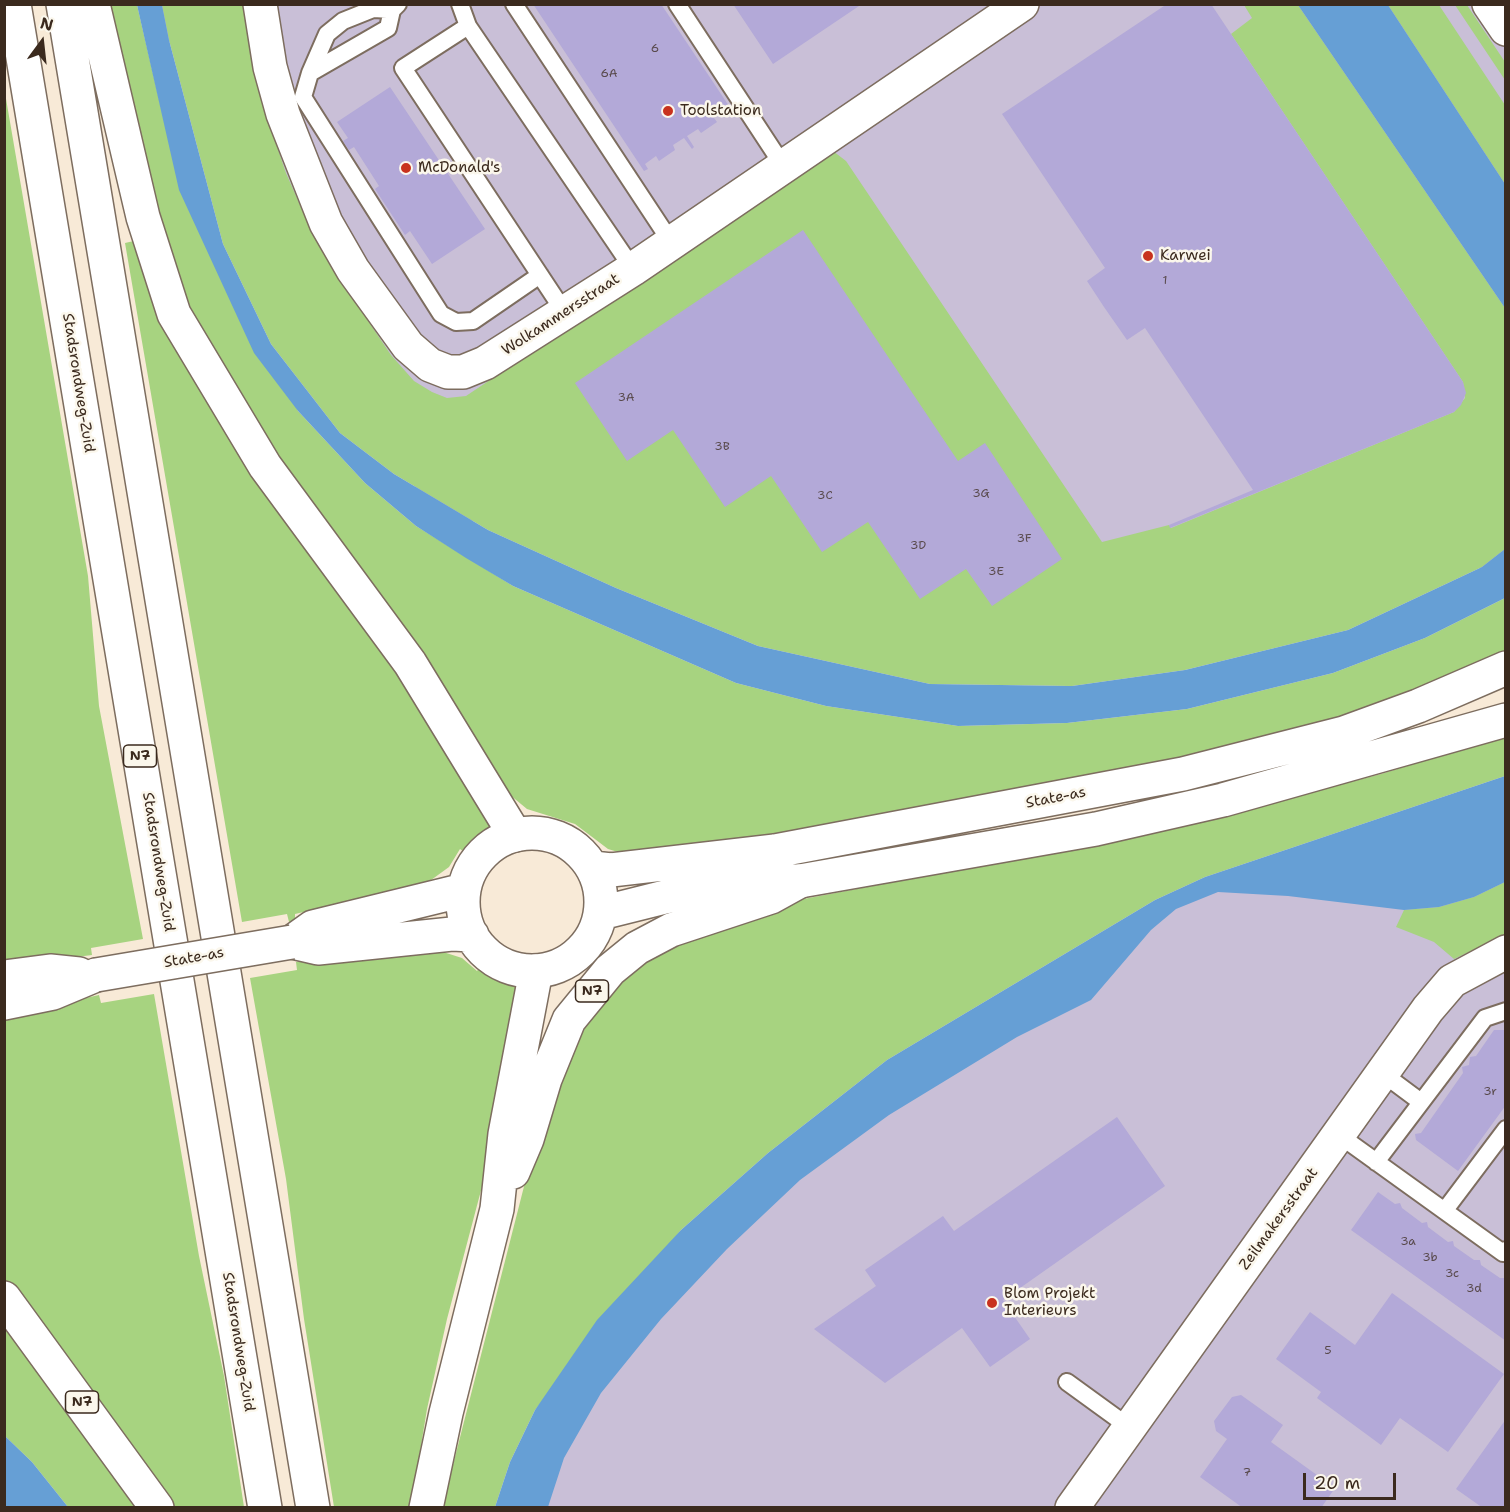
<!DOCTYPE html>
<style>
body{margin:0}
#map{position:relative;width:1510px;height:1512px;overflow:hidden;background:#f8ead7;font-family:"Shantell Sans",sans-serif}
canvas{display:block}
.frame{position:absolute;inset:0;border:6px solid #3b2a1e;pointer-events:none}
.north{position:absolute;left:12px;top:12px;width:60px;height:60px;-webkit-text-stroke:4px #fbf7ec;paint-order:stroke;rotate:15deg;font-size:16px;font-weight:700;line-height:24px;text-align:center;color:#3b2a1e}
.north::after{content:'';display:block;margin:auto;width:21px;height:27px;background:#3b2a1e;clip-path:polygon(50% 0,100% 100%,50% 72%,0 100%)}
.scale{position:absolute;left:1303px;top:1473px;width:93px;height:27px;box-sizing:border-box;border:3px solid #3b2a1e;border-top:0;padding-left:8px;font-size:18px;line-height:21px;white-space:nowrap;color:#3b2a1e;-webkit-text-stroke:4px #fbf7ec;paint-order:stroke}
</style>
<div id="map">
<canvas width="1510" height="1512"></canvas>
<div class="frame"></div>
<div class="north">N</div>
<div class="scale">20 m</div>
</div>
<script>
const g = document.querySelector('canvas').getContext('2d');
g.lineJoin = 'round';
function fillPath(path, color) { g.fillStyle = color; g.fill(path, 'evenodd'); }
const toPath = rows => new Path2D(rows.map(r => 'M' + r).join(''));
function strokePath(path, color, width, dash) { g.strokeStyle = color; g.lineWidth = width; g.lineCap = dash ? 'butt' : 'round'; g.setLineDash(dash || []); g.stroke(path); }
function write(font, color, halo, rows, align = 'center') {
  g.font = font + ' "Shantell Sans",sans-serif'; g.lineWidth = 5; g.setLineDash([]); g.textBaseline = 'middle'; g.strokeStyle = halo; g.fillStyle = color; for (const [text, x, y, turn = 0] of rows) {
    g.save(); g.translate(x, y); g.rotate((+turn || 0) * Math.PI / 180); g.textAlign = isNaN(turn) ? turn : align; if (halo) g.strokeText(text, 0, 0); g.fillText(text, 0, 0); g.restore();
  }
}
const industrial = toPath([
 [149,5,1505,5,1505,569,433,519],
 [1505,807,1505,1507,518,1508,657,1283,1168,903]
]);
const green = toPath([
 [104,5,137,5,161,108,298,411,365,483,416,526,513,586,736,683,826,706,958,726,1067,723,1187,709,1333,673,1425,638,1505,598,1505,654,1376,707,1222,753,829,830,628,855,608,849,575,824,527,809,504,790,310,511,191,312,154,213],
 [162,5,244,5,254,74,267,117,286,173,310,228,336,273,391,355,414,381,432,392,447,398,466,396,833,151,846,161,1102,542,1169,525,1171,528,1454,412,1465,398,1463,382,1231,34,1252,18,1244,5,1298,5,1505,308,1505,549,1482,567,1348,630,1185,670,1072,686,930,684,758,646,616,588,488,530,394,474,340,433,271,344,223,244,169,40],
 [1388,5,1439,5,1505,105,1505,184],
 [1455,5,1467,5,1505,62,1505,80],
 [4,87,88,576,99,706,143,939,91,948,92,955,5,966],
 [138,240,355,605,493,827,481,833,464,852,460,849,449,867,427,883,295,914,295,921,289,922,287,914,242,922,125,243],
 [1505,736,1505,776,1205,877,1155,900,887,1060,768,1153,681,1230,535,1410,510,1462,495,1507,442,1508,531,1159,571,1041,624,975,666,948,798,900,1150,834,1381,774],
 [1505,882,1505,935,1454,959,1434,942,1396,927,1404,910,1439,907,1474,897],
 [440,951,462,958,477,971,480,967,503,980,519,984,493,1145,447,1319,427,1409,411,1507,334,1507,304,1319,286,1179,250,978,297,970,296,962,326,958],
 [154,994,199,1256,224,1376,244,1507,171,1507,5,1284,4,1016,99,995,101,1003],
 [4,1322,141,1507,68,1507,32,1462,5,1436]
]);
const water = toPath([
 [137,5,162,5,169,40,223,244,271,344,340,433,394,474,488,530,616,588,758,646,930,684,1072,686,1185,670,1348,630,1482,567,1505,549,1505,598,1425,638,1333,673,1187,709,1067,723,958,726,826,706,736,683,513,586,466,558,416,526,365,483,298,411,254,353,179,190],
 [1298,5,1388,5,1505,184,1505,308],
 [1505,776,1505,882,1474,897,1439,907,1404,910,1288,896,1218,892,1176,909,1151,930,1091,1000,1017,1037,889,1115,800,1180,727,1249,661,1319,601,1393,564,1458,548,1507,495,1507,510,1462,535,1410,597,1320,681,1230,768,1153,887,1060,1155,900,1205,877],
 [5,1436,32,1462,68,1507,5,1507]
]);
const building = toPath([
 [533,4,661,4,733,112,729,115,726,110,714,118,717,122,701,133,698,129,687,136,694,147,692,149,684,138,673,145,675,150,659,161,656,156,645,164,648,169,644,171],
 [733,4,862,4,773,64],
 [1167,4,1211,4,1463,382,1466,393,1461,405,1454,412,1170,528,1169,525,1253,490,1145,328,1127,340,1104,307,1087,281,1105,268,1002,114],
 [390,87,485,229,432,264,410,231,405,235,375,189,379,186,354,147,349,150,343,141,348,138,337,122],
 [803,230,958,461,985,443,1062,559,992,606,966,569,920,599,868,522,822,552,771,476,725,507,673,430,627,461,575,383],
 [1494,1030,1506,1030,1506,1105,1458,1171,1416,1140,1415,1134,1421,1133,1463,1073,1462,1067,1469,1065,1470,1057,1476,1056],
 [1117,1117,1165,1186,1003,1300,1030,1339,990,1367,962,1328,885,1383,814,1329,876,1286,865,1270,943,1216,954,1231],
 [1378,1192,1395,1204,1400,1203,1402,1208,1422,1223,1427,1222,1428,1227,1448,1242,1453,1241,1454,1246,1474,1260,1480,1260,1481,1265,1500,1278,1505,1278,1506,1341,1351,1230],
 [1392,1293,1504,1374,1448,1452,1400,1418,1381,1445,1317,1398,1321,1392,1276,1359,1310,1312,1355,1345],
 [1241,1395,1283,1425,1271,1442,1335,1488,1321,1508,1243,1508,1200,1477,1227,1439,1216,1431,1214,1421,1232,1397],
 [1506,1419,1506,1508,1483,1508,1456,1489]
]);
const lane = toPath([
 [460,4,468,26],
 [514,4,671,242],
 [677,4,784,167],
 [392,10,388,28,310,73,303,97,441,314,456,322,473,321,540,275],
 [310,73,327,34,343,21,373,9,392,10,398,4],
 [565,313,403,68,468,26,633,269],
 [1382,1073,1421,1102],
 [1339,1135,1503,1253,1506,1250],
 [1376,1162,1485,1018,1506,1011],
 [1445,1210,1506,1129],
 [1067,1382,1129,1427]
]);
const street = toPath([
 [260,4,270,67,283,114,326,223,353,270,408,346,430,365,448,372,463,372,485,363,633,269,1022,4],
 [1489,4,1506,29],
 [1072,1508,1428,1009,1452,981,1506,952]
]);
const primary = toPath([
 '463 902a69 69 0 1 1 138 0a69 69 0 1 1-138 0Z',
 [593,868,611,870,775,851,1183,774,1344,733,1418,706,1506,668],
 [601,913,665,897,760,881,800,881,1096,829,1223,800,1506,720],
 [292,942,318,948,452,934,472,935],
 [292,942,313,927,464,890],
 [4,977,50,971,79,974],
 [4,1003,53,993,96,975]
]);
const highway = toPath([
 [14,4,265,1508],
 [63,4,313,1508],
 [93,4,143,217,174,314,265,466,410,663,515,835],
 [513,1172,527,1139,545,1079,569,1020,610,970,637,948,671,930,771,897,800,881],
 [4,1298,157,1508],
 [426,1508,446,1413,497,1209,505,1134,536,971]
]);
const primaryBridge = toPath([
 [96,975,292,942]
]);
const markers = [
 [668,111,6,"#c8321e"],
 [406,168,6,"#c8321e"],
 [1148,256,6,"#c8321e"],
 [992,1303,6,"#c8321e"]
];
const numberNames = [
 ["6",655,49],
 ["6A",609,74],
 ["1",1165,281],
 ["3A",626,398],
 ["3B",722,447],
 ["3G",981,494],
 ["3C",825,496],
 ["3F",1024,539],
 ["3D",918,546],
 ["3E",996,572],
 ["3r",1490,1092],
 ["3a",1408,1242],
 ["3b",1430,1258],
 ["3c",1452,1274],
 ["3d",1474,1289],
 ["5",1328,1351],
 ["7",1247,1473]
];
const shields = [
 [140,756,33],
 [592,991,33],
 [82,1402,33]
];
const shieldNames = [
 ["N7",140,756],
 ["N7",592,991],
 ["N7",82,1402]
];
const poiNames = [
 ["Toolstation",680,111],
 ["McDonald's",418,168],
 ["Karwei",1160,256],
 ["Blom Projekt",1004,1294],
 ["Interieurs",1004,1311]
];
const streetNames = [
 ["Wolkammersstraat",561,315,-33],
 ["Stadsrondweg-Zuid",78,383,81],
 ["State-as",1056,798,-11],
 ["Stadsrondweg-Zuid",158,862,81],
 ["State-as",194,958,-10],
 ["Zeilmakersstraat",1279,1219,-54],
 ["Stadsrondweg-Zuid",238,1342,81]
];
fillPath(industrial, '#c9bfd7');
fillPath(green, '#a7d380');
fillPath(water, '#669fd5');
fillPath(building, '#b3a9d8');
strokePath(lane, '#7d6d5f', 20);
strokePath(street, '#7d6d5f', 36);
strokePath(primary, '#7d6d5f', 36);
strokePath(highway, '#7d6d5f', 36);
strokePath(lane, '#fff', 16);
strokePath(street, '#fff', 33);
strokePath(primary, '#fff', 33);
strokePath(highway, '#fff', 33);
strokePath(primaryBridge, '#7d6d5f', 36, []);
strokePath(primaryBridge, '#fff', 33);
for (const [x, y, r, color] of markers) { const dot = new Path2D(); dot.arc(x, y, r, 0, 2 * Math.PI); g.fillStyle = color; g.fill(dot); strokePath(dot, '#fbf7ec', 2); }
write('12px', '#594a4c', null, numberNames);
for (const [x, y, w] of shields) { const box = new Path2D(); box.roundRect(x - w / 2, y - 11, w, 22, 4.5); g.fillStyle = '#fbf7ec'; g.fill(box); strokePath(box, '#3b2a1e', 1.5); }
write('bold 14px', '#3b2a1e', null, shieldNames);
write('15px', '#3b2a1e', '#fbf7ec', poiNames, 'left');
write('15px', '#3b2a1e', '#fbf7ec', streetNames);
</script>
